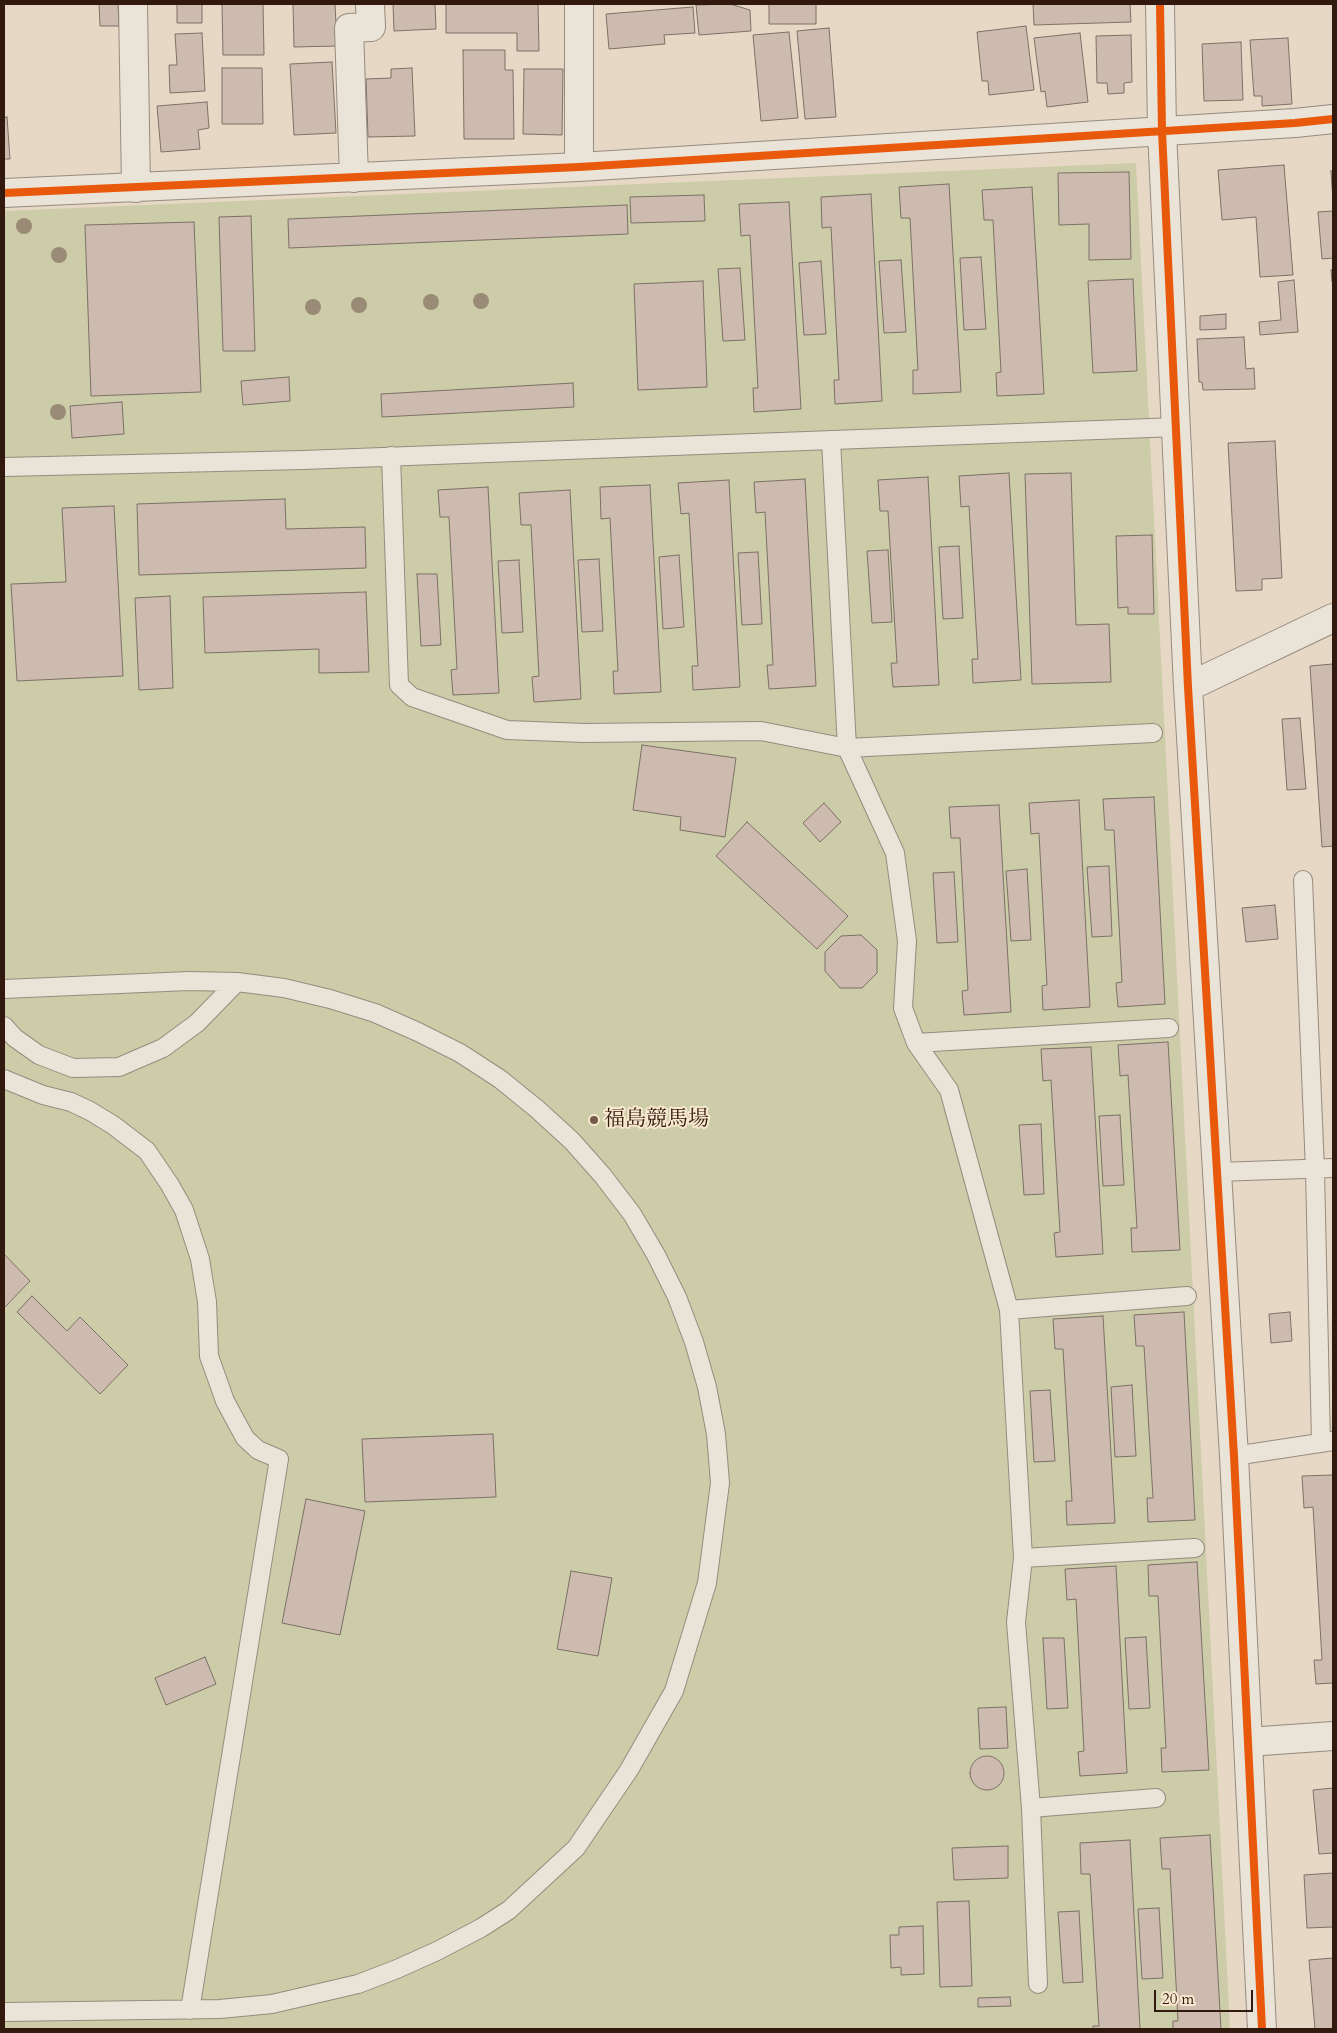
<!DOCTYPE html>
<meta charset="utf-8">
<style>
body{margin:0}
#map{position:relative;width:1337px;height:2033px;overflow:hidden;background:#e6d8c4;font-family:Cardo,serif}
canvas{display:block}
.frame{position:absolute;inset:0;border:5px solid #32190d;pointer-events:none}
.scale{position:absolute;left:1154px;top:1990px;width:99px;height:22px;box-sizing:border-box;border:2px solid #32190d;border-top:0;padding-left:6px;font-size:15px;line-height:18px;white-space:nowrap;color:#32190d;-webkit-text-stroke:4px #f8e8cf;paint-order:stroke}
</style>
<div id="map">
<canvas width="1337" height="2033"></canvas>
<div class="frame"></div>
<div class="scale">20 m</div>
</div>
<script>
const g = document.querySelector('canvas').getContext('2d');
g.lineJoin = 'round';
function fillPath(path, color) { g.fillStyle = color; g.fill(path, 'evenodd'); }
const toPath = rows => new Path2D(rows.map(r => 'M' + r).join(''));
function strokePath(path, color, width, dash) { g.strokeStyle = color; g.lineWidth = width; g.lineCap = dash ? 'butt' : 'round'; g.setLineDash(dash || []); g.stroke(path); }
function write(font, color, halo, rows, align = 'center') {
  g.font = font + ' Cardo,"Noto Serif JP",serif'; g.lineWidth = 4; g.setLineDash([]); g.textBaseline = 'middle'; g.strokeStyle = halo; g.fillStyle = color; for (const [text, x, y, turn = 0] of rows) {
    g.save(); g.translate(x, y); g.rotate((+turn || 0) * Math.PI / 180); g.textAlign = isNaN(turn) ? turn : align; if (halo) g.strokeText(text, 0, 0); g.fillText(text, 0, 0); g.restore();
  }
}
const green = toPath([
 [1136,163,1230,2029,4,2029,4,211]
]);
const building = toPath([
 [99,4,118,4,119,26,100,26,99,4],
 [177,4,202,4,202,23,177,23,177,4],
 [222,4,263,4,264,55,223,55,222,4],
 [293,4,335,4,337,46,294,47,293,4],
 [393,4,435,4,436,29,394,31,393,4],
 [446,4,538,4,539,51,517,51,517,33,446,33,446,4],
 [730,4,750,10,751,31,699,35,696,5,730,4],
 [769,4,816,4,816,24,769,24,769,4],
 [1033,4,1130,4,1131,22,1034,25,1033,4],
 [693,7,695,33,664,35,665,44,609,49,606,14,693,7],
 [1026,26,1034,90,989,95,988,81,982,81,977,32,1026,26],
 [829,28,836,117,805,119,797,31,829,28],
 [789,32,798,118,761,121,753,35,789,32],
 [202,33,205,91,170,93,169,65,177,65,175,34,202,33],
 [1080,33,1088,102,1047,107,1045,91,1041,92,1034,38,1080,33],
 [1131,35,1132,82,1124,83,1124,93,1108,94,1107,83,1097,83,1096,36,1131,35],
 [1288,38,1292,104,1262,106,1262,96,1254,96,1250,40,1288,38],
 [1241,42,1243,100,1204,101,1202,44,1241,42],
 [463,50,505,50,505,70,513,70,514,139,464,139,463,50],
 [332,62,336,133,294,135,290,64,332,62],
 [222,68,262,68,263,124,222,124,222,68],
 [412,68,415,136,368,137,366,79,391,78,391,69,412,68],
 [524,69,563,69,562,135,523,134,524,69],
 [207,102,209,128,198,130,200,149,161,152,157,106,207,102],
 [7,117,10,159,4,159,4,118,7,117],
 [1284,165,1293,275,1260,277,1256,217,1222,220,1218,170,1284,165],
 [1331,171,1333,171,1333,201,1331,171],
 [1129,172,1131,259,1089,260,1089,224,1059,225,1058,173,1129,172],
 [949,184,961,392,913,394,913,370,918,370,910,218,901,218,899,187,949,184],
 [1032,187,1044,394,997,396,996,373,1001,372,993,220,984,220,982,190,1032,187],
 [871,194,882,401,835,404,834,380,839,380,831,227,822,228,821,197,871,194],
 [704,195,705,221,631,223,630,197,704,195],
 [789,202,801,409,754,412,753,388,758,388,750,235,741,236,739,204,789,202],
 [627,205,628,234,289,248,288,219,627,205],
 [1333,211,1333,258,1322,259,1318,212,1333,211],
 [251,216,255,351,223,351,219,217,251,216],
 [194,222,201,392,91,396,85,225,194,222],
 [981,257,986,329,964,330,960,258,981,257],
 [901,260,906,332,884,333,879,261,901,260],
 [821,261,826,334,804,335,799,263,821,261],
 [740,268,745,340,723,341,718,269,740,268],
 [1331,270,1333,270,1333,282,1332,282,1331,270],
 [1133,279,1137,371,1093,373,1088,281,1133,279],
 [1294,280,1298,332,1260,335,1259,322,1281,320,1278,282,1294,280],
 [703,281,707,387,638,390,634,284,703,281],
 [1226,314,1226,329,1200,330,1200,316,1226,314],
 [1244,337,1246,369,1254,368,1255,389,1203,390,1202,382,1199,382,1197,339,1244,337],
 [289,377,290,401,243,405,241,381,289,377],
 [573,383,574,407,382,417,381,394,573,383],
 [122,402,124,434,72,438,70,406,122,402],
 [1275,441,1282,578,1262,579,1262,590,1236,591,1228,443,1275,441],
 [1009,473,1021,680,973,683,972,659,978,659,969,506,961,507,959,476,1009,473],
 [1071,473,1076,625,1109,624,1111,682,1032,684,1025,474,1071,473],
 [928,477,939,685,893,687,891,663,897,663,888,511,880,511,878,480,928,477],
 [805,479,816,686,769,689,767,665,773,665,765,512,756,513,754,482,805,479],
 [729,480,740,687,693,690,692,666,698,666,689,513,681,514,678,483,729,480],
 [650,485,661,692,614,694,613,671,618,671,610,518,601,519,600,487,650,485],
 [488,487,499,693,453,695,451,670,457,669,449,517,440,517,438,490,488,487],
 [570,490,581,699,534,702,532,677,539,676,531,525,521,525,519,493,570,490],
 [285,499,286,529,365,527,366,568,139,575,137,504,285,499],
 [114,506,123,676,17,681,11,584,66,582,62,508,114,506],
 [1152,535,1154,614,1128,614,1128,607,1118,608,1116,536,1152,535],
 [959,546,963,618,943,619,939,547,959,546],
 [888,550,892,622,872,623,867,551,888,550],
 [758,552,762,624,742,625,738,553,758,552],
 [679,555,684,627,663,629,659,557,679,555],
 [599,559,603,631,582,632,578,560,599,559],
 [519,560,523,632,502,633,498,561,519,560],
 [417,574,437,574,441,645,421,646,417,574],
 [366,592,369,672,319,673,319,649,205,653,203,597,366,592],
 [170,596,173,688,139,690,135,598,170,596],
 [1333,664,1333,846,1322,847,1310,666,1333,664],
 [1300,718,1306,789,1287,790,1282,719,1300,718],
 [642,745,736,758,725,837,680,830,681,817,633,810,642,745],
 [1154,797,1165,1004,1118,1007,1116,983,1122,982,1114,830,1105,830,1103,799,1154,797],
 [1079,800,1090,1007,1043,1010,1042,986,1047,985,1039,833,1031,834,1029,803,1079,800],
 [824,803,841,822,820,842,803,823,824,803],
 [999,805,1011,1012,964,1015,962,991,968,990,960,838,951,838,949,807,999,805],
 [747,822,848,916,817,949,716,856,747,822],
 [1109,866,1112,936,1092,937,1087,867,1109,866],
 [1027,869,1031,940,1011,941,1006,871,1027,869],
 [954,872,958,942,937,943,933,873,954,872],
 [1275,905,1278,939,1246,942,1242,908,1275,905],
 [861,935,877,950,877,973,862,988,840,988,825,971,825,952,841,936,861,935],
 [1168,1042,1180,1250,1132,1252,1131,1228,1137,1228,1128,1075,1120,1076,1118,1045,1168,1042],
 [1091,1047,1103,1254,1056,1257,1054,1233,1060,1232,1051,1080,1043,1081,1041,1049,1091,1047],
 [1120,1115,1124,1185,1103,1186,1099,1116,1120,1115],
 [1041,1124,1044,1194,1024,1195,1019,1125,1041,1124],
 [4,1254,30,1281,5,1307,4,1306,4,1254],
 [32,1296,67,1331,80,1317,128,1365,100,1394,17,1312,32,1296],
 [1184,1312,1195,1520,1148,1522,1147,1498,1153,1498,1144,1346,1136,1346,1134,1315,1184,1312],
 [1290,1312,1292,1341,1271,1343,1269,1314,1290,1312],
 [1103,1316,1115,1523,1067,1525,1066,1501,1072,1501,1063,1349,1055,1349,1053,1319,1103,1316],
 [1132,1385,1136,1456,1115,1457,1111,1387,1132,1385],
 [1050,1390,1055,1461,1034,1462,1030,1391,1050,1390],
 [493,1434,496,1497,365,1502,362,1439,493,1434],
 [1333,1475,1333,1683,1316,1684,1314,1660,1322,1660,1313,1507,1304,1508,1302,1476,1333,1475],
 [306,1499,365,1511,340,1635,282,1623,306,1499],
 [1197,1562,1209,1770,1162,1772,1161,1748,1166,1748,1158,1596,1149,1596,1148,1565,1197,1562],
 [1116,1566,1127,1773,1080,1776,1078,1752,1084,1751,1076,1599,1067,1600,1065,1569,1116,1566],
 [571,1571,612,1578,598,1656,557,1649,571,1571],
 [1146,1637,1150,1708,1129,1709,1125,1638,1146,1637],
 [1043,1638,1064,1638,1068,1708,1047,1709,1043,1638],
 [205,1657,216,1684,166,1705,155,1678,205,1657],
 [1006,1707,1008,1748,980,1749,978,1708,1006,1707],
 '970 1773a17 17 0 1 1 34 0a17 17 0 1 1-34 0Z',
 [1333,1788,1333,1853,1319,1854,1313,1790,1333,1788],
 [1210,1835,1221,2029,1173,2029,1173,2021,1178,2021,1170,1869,1162,1869,1160,1838,1210,1835],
 [1130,1840,1140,2029,1093,2029,1093,2026,1099,2026,1090,1874,1081,1874,1080,1843,1130,1840],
 [1008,1846,1008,1878,954,1880,952,1848,1008,1846],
 [1333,1873,1333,1927,1307,1928,1304,1875,1333,1873],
 [969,1901,972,1986,940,1987,937,1902,969,1901],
 [1159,1908,1163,1978,1142,1979,1138,1909,1159,1908],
 [1079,1911,1083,1982,1063,1983,1058,1912,1079,1911],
 [923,1926,924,1974,901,1975,901,1967,891,1968,890,1935,899,1935,899,1927,923,1926],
 [1333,1958,1333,2029,1315,2029,1309,1960,1333,1958],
 [1010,1997,1011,2006,978,2007,978,1998,1010,1997]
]);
const service = toPath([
 [831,440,847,748,895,853,907,941,903,1008,916,1043,949,1090,1009,1310,1023,1558,1016,1622,1031,1808,1038,1984],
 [391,456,399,685,412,697,507,730,584,733,761,731,847,748,1153,733],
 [4,467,303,460,1177,427],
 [1303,880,1315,1170,1321,1442],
 [4,989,189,981,237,982,284,988,330,999,375,1013,418,1032,460,1053,500,1079,537,1109,572,1141,603,1176,632,1214,656,1255,677,1297,694,1342,707,1387,716,1434,720,1483,707,1583,674,1691,629,1770,576,1848,509,1910,481,1928,437,1951,397,1969,358,1984,272,2004,220,2009,4,2012],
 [4,1026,15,1038,39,1055,73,1068,119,1067,163,1048,197,1023,237,982],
 [916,1043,1169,1028],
 [4,1079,43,1095,71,1102,90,1111,113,1125,147,1151,170,1185,184,1210,200,1259,207,1302,209,1356,225,1401,245,1438,258,1450,279,1459,190,2010],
 [1217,1172,1333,1168],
 [1009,1310,1187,1296],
 [1234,1456,1333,1441],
 [1023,1558,1195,1548],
 [1031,1808,1156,1798]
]);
const minor = toPath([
 [133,4,136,188],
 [579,4,579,167],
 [354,178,349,28,371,27,370,4],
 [4,193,579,167,1295,123,1333,119],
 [1248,1742,1333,1736]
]);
const tertiary = toPath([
 [1160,4,1162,131,1188,687,1234,1456,1262,2029],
 [1188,687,1333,618]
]);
const cycleway = toPath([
 [1160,4,1162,131,1188,687,1234,1456,1262,2029],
 [4,193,579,167,1295,123,1333,119]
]);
const trees = [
 [24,226],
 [59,255],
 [481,301],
 [431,302],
 [359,305],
 [313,307],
 [58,412]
];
const markers = [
 [594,1120,5,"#715c4d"]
];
const poiNames = [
 ["福島競馬場",604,1120]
];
fillPath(green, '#cccca8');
fillPath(building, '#cebbaf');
strokePath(building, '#7c7166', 1);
strokePath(service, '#968b7e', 20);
strokePath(minor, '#968b7e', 30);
strokePath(tertiary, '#968b7e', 30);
strokePath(service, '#eae3d8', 18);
strokePath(minor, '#eae3d8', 28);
strokePath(tertiary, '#eae3d8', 28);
strokePath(cycleway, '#e8590c', 8);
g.fillStyle = '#998b75';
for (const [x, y] of trees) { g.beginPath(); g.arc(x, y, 8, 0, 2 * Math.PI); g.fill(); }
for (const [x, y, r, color] of markers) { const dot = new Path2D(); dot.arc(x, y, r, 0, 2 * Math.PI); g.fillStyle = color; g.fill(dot); strokePath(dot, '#f8e8cf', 2); }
write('21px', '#32190d', '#f8e8cf', poiNames, 'left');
</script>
